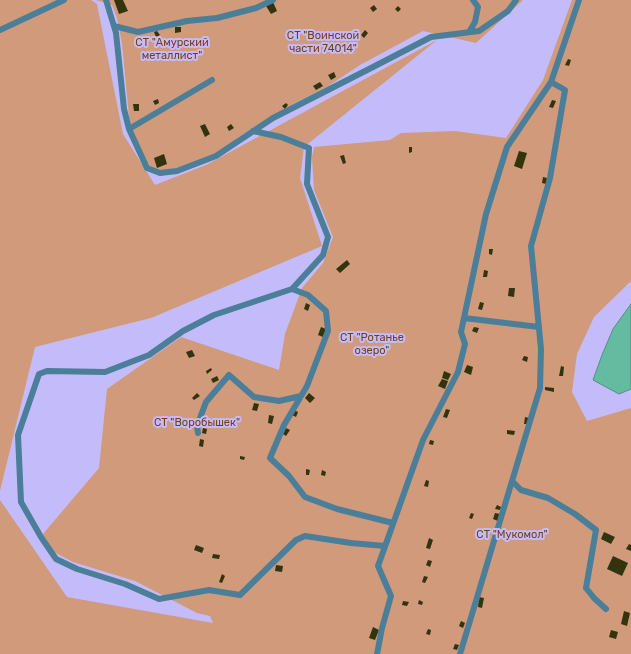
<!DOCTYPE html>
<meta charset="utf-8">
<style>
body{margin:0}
canvas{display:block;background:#c4bbfa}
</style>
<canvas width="631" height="654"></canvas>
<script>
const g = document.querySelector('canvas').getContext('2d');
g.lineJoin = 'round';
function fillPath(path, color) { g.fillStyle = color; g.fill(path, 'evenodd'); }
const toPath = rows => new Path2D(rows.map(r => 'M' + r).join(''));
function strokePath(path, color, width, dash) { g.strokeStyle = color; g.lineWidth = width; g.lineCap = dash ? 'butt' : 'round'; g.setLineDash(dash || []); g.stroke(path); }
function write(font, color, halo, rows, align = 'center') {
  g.font = font + ' Rubik,sans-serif'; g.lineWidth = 4; g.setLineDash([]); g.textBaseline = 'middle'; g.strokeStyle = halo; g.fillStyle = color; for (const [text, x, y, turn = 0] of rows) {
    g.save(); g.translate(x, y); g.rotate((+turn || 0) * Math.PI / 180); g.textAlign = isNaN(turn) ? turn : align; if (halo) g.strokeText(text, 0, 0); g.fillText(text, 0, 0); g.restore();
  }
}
const green = toPath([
 [0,0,91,0,97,4,123,134,155,185,206,165,437,40,304,147,300,178,322,246,151,318,35,347,0,491],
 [96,0,523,0,476,43,423,31,360,65,327,87,295,103,243,134,219,152,179,168,159,171,150,166,141,151,132,130,129,116,122,44,117,18,112,5],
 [572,0,631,0,631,281,594,317,577,354,572,392,587,421,631,408,631,654,0,654,0,500,67,597,213,623,210,616,197,613,135,581,73,562,54,552,43,534,99,468,107,389,181,337,279,370,285,334,302,288,323,263,333,237,314,190,312,157,314,147,390,140,401,133,455,131,506,138,543,80]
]);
const water = toPath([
 [631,304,631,389,619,394,593,380,602,355,613,329,631,304]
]);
const building = toPath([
 [114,0,123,0,128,11,119,14],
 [273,2,277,11,271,14,266,6],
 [374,5,377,9,373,12,370,8],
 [398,6,401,9,398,12,395,9],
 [175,27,181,27,181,32,175,33],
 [365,30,368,33,364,38,361,35],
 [157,31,160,35,156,37,154,32],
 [568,59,571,60,569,66,565,65],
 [334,72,336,77,331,80,328,75],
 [320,82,323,86,316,90,313,86],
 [158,99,159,103,155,105,153,101],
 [552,100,556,101,553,108,549,107],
 [286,103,288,105,285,109,282,106],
 [133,104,139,104,139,111,134,111],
 [205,124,210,134,205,137,200,126],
 [231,124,234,128,229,131,227,127],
 [409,147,412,147,412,152,409,153],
 [519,151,527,153,522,169,514,166],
 [164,154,167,164,157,168,154,158],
 [344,155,346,163,343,164,340,156],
 [543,177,547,178,546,184,542,183],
 [489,249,493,249,492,255,489,254],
 [347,260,350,264,340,273,336,269],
 [484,270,488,271,487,277,483,277],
 [509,288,515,288,514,297,508,296],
 [480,302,484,303,482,310,478,309],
 [306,303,310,305,308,311,304,309],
 [321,327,326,329,323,337,318,335],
 [474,327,479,328,477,333,472,331],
 [192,350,195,356,189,358,186,352],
 [524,356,528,357,527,362,522,360],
 [467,365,473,367,471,375,464,372],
 [561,366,564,367,563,376,559,376],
 [211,368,212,370,207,374,206,371],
 [444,371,451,374,448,380,442,378],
 [217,376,219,380,213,383,211,379],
 [442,379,448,381,445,389,438,386],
 [545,387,554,388,554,392,545,390],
 [197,393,200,396,194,400,192,398],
 [309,393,315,398,310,403,305,398],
 [254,403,259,404,257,411,252,410],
 [446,409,450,410,447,418,443,417],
 [294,410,298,412,296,417,292,415],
 [269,415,274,416,272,424,268,423],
 [525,417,529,418,528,424,524,424],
 [203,428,207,429,206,434,202,433],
 [286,428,290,430,286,436,283,434],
 [507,430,515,431,514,435,507,434],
 [200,439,204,440,203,447,199,446],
 [430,440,434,441,433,445,429,444],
 [240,456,245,457,244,460,240,459],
 [306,469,310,470,309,475,306,475],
 [322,470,326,472,325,476,321,475],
 [426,480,429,481,428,487,424,486],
 [497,505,501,507,500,510,495,509],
 [471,513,474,514,472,519,469,518],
 [495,513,500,514,498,521,493,519],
 [604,532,615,537,611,544,601,539],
 [429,538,433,540,430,549,426,548],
 [629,544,631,545,631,551,626,549],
 [196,545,204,548,202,553,194,550],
 [213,554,220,555,219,559,212,558],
 [613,556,628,563,622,576,607,569],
 [428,560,432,561,430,567,426,565],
 [276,565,283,566,282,572,275,571],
 [222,574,225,576,222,583,219,582],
 [424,576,428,577,425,583,422,582],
 [479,597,484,598,482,608,478,607],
 [419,600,423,602,422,605,418,604],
 [403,601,409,602,407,606,402,605],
 [624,611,630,613,627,626,621,624],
 [461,621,465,623,463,628,459,626],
 [373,627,379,630,375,640,369,638],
 [428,629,431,630,430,635,426,634],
 [611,630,618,632,616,639,609,637],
 [455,644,459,645,457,650,453,649]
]);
const minor = toPath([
 [106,0,116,33,124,109,129,129,212,80],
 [114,26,138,32,187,21,217,18,256,8,273,0],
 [0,30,64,0],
 [469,32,475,22,478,7,473,0],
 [129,129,147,168,160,173,177,171,216,156,273,118,373,67,431,37,479,31,508,11,516,0],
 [253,131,281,137,309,148,307,184,328,237,323,255,292,289,214,315,183,331,149,355,105,372,47,371,39,374,18,435,21,502,41,537,56,559,77,569,125,584,159,599,209,590,240,595,296,540,305,536,351,543,385,546],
 [292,289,308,295,326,311,328,331,307,386,284,425,270,458,289,476,305,497,337,509,393,523],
 [464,318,539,327],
 [198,433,197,426,206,402,229,375,254,397,279,401,301,396],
 [512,481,521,490,548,498,575,514,596,530,586,588,594,598,606,609],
 [377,654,382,628,391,596,378,566,423,440,458,372,465,344,461,332,486,214,507,147,551,82],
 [460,654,540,388,541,349,531,246,550,178,565,90,551,82,579,0]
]);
const parkNames = [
 ["СТ \"Воинской",323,36],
 ["части 74014\"",323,49],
 ["СТ \"Амурский",172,43],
 ["металлист\"",172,56],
 ["СТ \"Ротанье",372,338],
 ["озеро\"",372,351],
 ["СТ \"Воробышек\"",197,423],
 ["СТ \"Мукомол\"",512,535]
];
fillPath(green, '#d09a7b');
fillPath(water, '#64bba0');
strokePath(water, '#548f85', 1);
fillPath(building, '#32340e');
strokePath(minor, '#4a7e99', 6);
write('11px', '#783c12', '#c4bbfa', parkNames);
</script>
